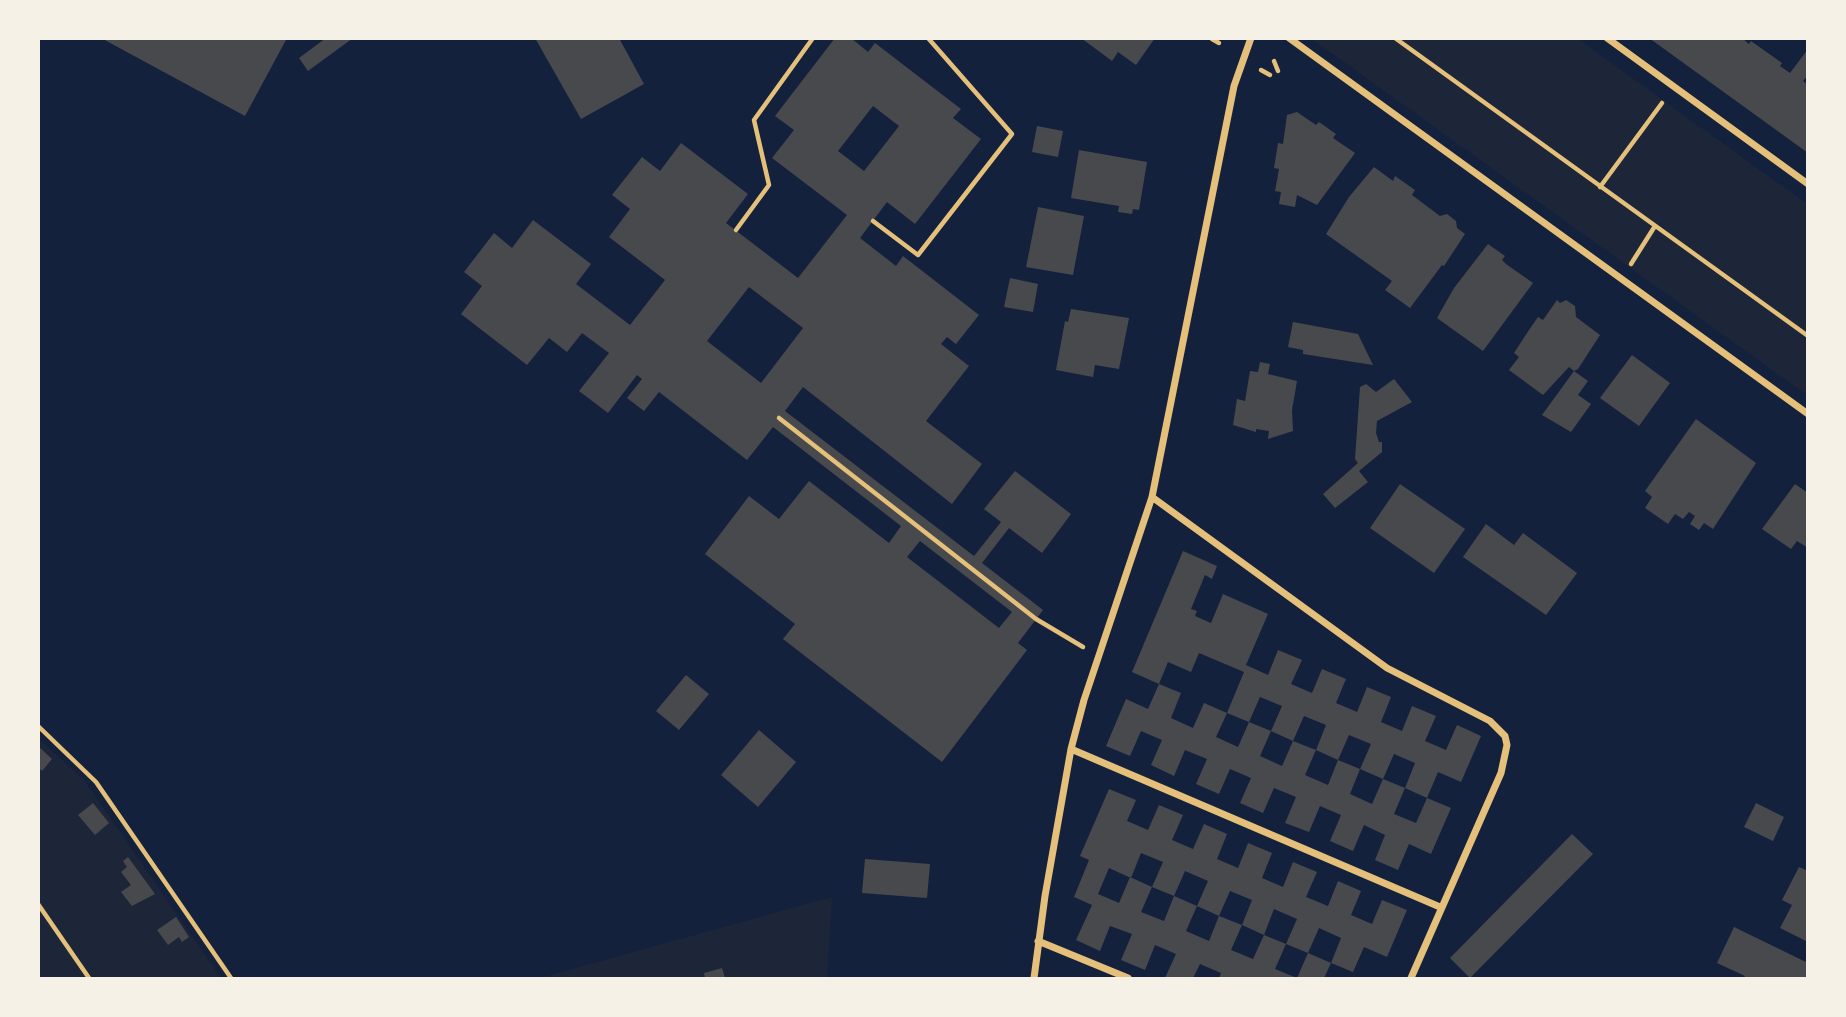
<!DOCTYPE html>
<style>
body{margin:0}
#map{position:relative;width:1846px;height:1017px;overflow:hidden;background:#14213d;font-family:"Exo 2",sans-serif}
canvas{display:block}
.frame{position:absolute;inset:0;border:40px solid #f6f1e7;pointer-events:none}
</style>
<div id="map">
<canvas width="1846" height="1017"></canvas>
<div class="frame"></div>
</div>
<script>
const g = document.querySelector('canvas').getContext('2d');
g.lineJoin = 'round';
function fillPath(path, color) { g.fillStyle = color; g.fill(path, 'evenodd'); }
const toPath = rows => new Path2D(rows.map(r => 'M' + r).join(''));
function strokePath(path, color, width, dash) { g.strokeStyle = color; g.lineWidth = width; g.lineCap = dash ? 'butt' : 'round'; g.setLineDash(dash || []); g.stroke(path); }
const green = toPath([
 [1312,39,1578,39,1807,204,1807,395],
 [38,738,84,780,221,978,39,978],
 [832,897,827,978,540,978]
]);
const building = toPath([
 [101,38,287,38,245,116],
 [326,38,353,38,308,71,299,58],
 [535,38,619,38,644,84,581,119],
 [835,38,851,38,868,52,875,43,961,109,953,118,981,139,915,224,887,202,860,238,896,266,903,256,979,315,956,344,947,337,941,344,969,366,926,421,982,464,952,504,803,387,785,411,974,556,1001,522,984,509,1015,471,1071,514,1042,553,1009,528,982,563,1043,610,1018,643,1027,650,942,762,783,639,795,624,705,554,749,496,779,519,809,481,889,543,901,526,773,427,747,460,659,392,644,411,627,398,642,379,637,375,608,413,579,391,609,353,582,333,567,352,549,338,527,365,461,314,482,286,464,272,494,233,512,248,533,220,591,264,576,284,630,325,665,280,609,237,630,209,612,195,642,157,660,171,681,143,748,194,726,223,798,278,847,215,772,158,794,130,775,116],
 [873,106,899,126,864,171,838,151],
 [749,287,803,328,761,383,707,341],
 [920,541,1012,612,999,628,907,557],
 [1081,38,1155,38,1136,65,1118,52,1112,61],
 [1649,38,1742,38,1749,44,1751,41,1782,63,1780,66,1790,73,1808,49,1808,75,1803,81,1808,85,1808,153],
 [1297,112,1316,125,1319,122,1336,134,1333,138,1355,153,1317,205,1297,195,1295,207,1279,204,1281,192,1275,191,1279,169,1274,168,1278,143,1283,144,1287,115],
 [1037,126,1063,131,1058,157,1032,152],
 [1079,150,1147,162,1139,210,1133,209,1132,214,1118,212,1119,206,1071,198],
 [1374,167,1393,181,1395,176,1415,190,1412,195,1440,216,1447,214,1456,221,1457,228,1465,234,1444,266,1442,265,1410,308,1385,290,1392,281,1326,234,1349,197],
 [1038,207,1084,216,1073,275,1026,267],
 [1488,244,1505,256,1502,260,1506,264,1533,283,1483,351,1437,318,1454,288],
 [1010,278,1038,284,1033,312,1004,307],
 [1557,300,1560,303,1566,300,1575,306,1576,317,1600,335,1578,369,1574,371,1569,367,1543,395,1509,370,1519,357,1514,353,1529,330,1538,317,1543,320],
 [1071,309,1129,318,1119,369,1095,365,1093,377,1056,370,1065,321,1068,322],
 [1293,322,1358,334,1373,365,1303,354,1303,350,1288,347],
 [1632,355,1670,383,1639,426,1600,398],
 [1260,362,1270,364,1268,374,1297,381,1292,410,1293,431,1268,439,1269,431,1256,429,1256,432,1233,425,1237,399,1245,401,1250,371,1258,372],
 [1574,371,1588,381,1578,395,1591,404,1571,432,1542,415],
 [1394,379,1412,402,1377,421,1376,433,1379,442,1382,442,1382,452,1359,471,1368,482,1335,508,1323,494,1358,463,1355,459,1360,387,1366,384,1376,392],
 [1696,419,1756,463,1713,529,1704,523,1699,530,1690,524,1695,516,1689,512,1683,519,1675,514,1668,524,1645,508,1652,497,1645,491],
 [1400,484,1465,529,1434,573,1370,528],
 [1795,484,1808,493,1808,548,1797,541,1791,549,1762,529],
 [1486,524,1514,545,1523,533,1577,573,1546,615,1463,557],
 [1183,551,1217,566,1212,579,1205,575,1191,609,1197,611,1195,616,1211,623,1223,594,1268,614,1246,665,1268,675,1278,650,1302,660,1291,684,1312,693,1322,669,1346,679,1336,703,1357,712,1367,687,1391,697,1381,722,1402,731,1412,706,1436,716,1425,741,1446,750,1457,725,1481,736,1461,782,1438,772,1427,798,1451,808,1431,854,1409,844,1398,870,1375,860,1385,835,1364,825,1353,851,1330,841,1341,815,1320,806,1309,832,1285,823,1296,797,1274,788,1263,813,1240,803,1251,778,1230,769,1219,794,1196,784,1207,759,1185,750,1174,776,1151,765,1162,740,1141,731,1130,756,1106,746,1126,699,1148,709,1159,684,1181,693,1171,718,1193,728,1204,703,1227,713,1244,672,1199,653,1191,672,1168,662,1159,684,1132,672],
 [1260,697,1282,706,1271,731,1293,741,1304,716,1326,725,1316,750,1293,741,1282,766,1260,756,1271,731,1249,722],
 [1227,713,1249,722,1238,747,1216,737],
 [1349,735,1371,744,1360,769,1338,760,1328,785,1305,775,1316,750,1338,760],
 [1394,754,1415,763,1405,788,1427,798,1416,823,1394,814,1405,788,1383,779,1372,804,1350,794,1360,769,1383,779],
 [686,675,709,694,679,730,656,711],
 [759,730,796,762,758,807,721,775],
 [38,746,52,759,42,771,38,767],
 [1109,789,1136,800,1127,821,1148,830,1159,805,1183,815,1172,840,1193,849,1204,824,1227,834,1217,859,1238,868,1248,843,1272,853,1262,878,1283,887,1293,862,1317,872,1306,897,1328,906,1338,881,1361,891,1351,915,1372,924,1382,900,1407,910,1387,957,1364,947,1353,972,1331,963,1341,938,1319,928,1308,953,1331,963,1324,978,1297,978,1308,953,1286,944,1297,919,1274,909,1264,935,1286,944,1275,969,1297,978,1219,978,1221,973,1200,964,1193,978,1165,978,1176,954,1155,945,1145,970,1121,960,1132,934,1110,926,1100,951,1076,940,1092,905,1074,897,1089,860,1080,856],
 [1141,853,1163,862,1152,887,1130,877,1119,903,1098,894,1109,868,1131,878],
 [1185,871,1208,881,1197,906,1174,896,1164,921,1141,912,1152,887,1174,896],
 [1230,891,1252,900,1242,925,1264,935,1253,959,1231,950,1242,925,1219,916,1209,941,1186,931,1197,906,1219,916],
 [93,803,109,823,95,835,78,815],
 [1756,803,1784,817,1773,841,1744,827],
 [1572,834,1593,854,1470,978,1450,958],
 [128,857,155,894,132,906,121,892,131,885,121,872,127,867,123,861],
 [865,859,930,864,927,898,862,893],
 [1799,867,1808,871,1808,942,1780,928,1792,905,1782,900],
 [176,917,189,937,182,942,179,937,168,945,157,930],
 [1734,927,1808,963,1808,978,1744,978,1745,976,1717,963],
 [722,968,725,978,705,978,704,973]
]);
const path = toPath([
 [1395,38,1808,336],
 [1212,39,1219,43],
 [1274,61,1278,71],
 [1261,70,1270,75],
 [1600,187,1662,103],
 [873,221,918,255,1012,134,928,38],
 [736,230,769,185,754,120,813,38],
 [1631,264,1655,226],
 [779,418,1036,619,1083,647],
 [38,726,96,782,231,978],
 [38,904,89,978]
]);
const minor = toPath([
 [1289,38,1808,414],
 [1607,38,1808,184],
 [1152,497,1387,668,1490,721,1505,736,1507,745,1501,773,1411,978],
 [1071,749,1440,907],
 [1038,941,1128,978],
 [1034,978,1045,896,1071,749,1084,700,1152,497,1234,86,1251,38]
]);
fillPath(green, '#1d2539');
fillPath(building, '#48494c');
strokePath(path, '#e5c07b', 4.5);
strokePath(minor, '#e5c07b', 7);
</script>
